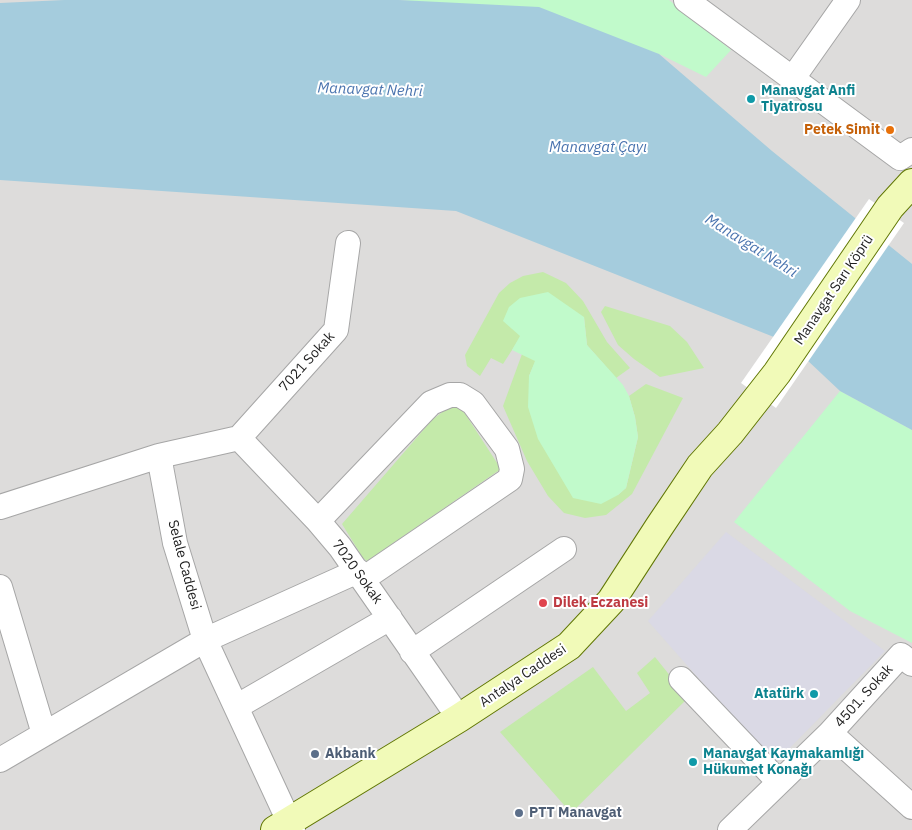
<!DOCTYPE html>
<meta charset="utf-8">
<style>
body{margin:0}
canvas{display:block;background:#efede5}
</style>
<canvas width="912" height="830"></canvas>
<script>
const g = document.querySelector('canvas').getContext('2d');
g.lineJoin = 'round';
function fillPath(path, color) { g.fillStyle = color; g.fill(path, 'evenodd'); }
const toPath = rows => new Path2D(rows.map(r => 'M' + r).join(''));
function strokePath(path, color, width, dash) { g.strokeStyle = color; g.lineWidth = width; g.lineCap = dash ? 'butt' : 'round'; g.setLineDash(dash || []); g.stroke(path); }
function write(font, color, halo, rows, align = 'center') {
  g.font = font + ' "IBM Plex Sans",sans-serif'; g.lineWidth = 4; g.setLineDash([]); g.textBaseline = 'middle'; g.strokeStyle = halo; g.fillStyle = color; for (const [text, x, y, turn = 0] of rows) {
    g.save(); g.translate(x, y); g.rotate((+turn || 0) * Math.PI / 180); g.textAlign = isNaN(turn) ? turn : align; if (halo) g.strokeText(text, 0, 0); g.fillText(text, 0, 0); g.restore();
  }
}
const residential = toPath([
 [0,0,912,0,912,830,0,830]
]);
const grass = toPath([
 [543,272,566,283,583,301,607,342,630,368,616,378,587,345,584,317,521,336,503,364,491,358,480,376,467,366,465,355,499,293,510,283,523,276],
 [605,306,670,326,687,342,704,368,660,377,634,359,618,345,601,312],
 [522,354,536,360,529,376,618,495,626,488,638,437,635,417,629,396,646,384,683,398,632,494,606,515,585,518,564,513,548,496,527,461,503,406],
 [450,406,462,409,501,469,367,561,363,558,342,524,432,420],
 [655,657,688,698,571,813,500,732,593,667,626,711,650,693,637,673]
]);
const park = toPath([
 [399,0,669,0,731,50,706,77,659,54,422,2],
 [548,292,584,317,587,345,623,385,629,396,635,417,638,437,626,488,618,495,601,504,573,498,538,439,528,407,529,376,535,361,512,350,520,336,503,321,509,307,520,298],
 [840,391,912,430,912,643,850,611,734,522]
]);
const plaza = toPath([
 [726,532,885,651,774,764,648,621]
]);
const water = toPath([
 [64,0,399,0,539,7,659,54,772,151,912,264,912,430,840,391,789,343,456,211,0,180,0,3]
]);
const pier = toPath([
 [869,199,904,223,776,408,741,383]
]);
const minor = toPath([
 [686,0,900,158,912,150],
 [793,78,848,0],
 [239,438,318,521,340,547,459,718],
 [239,438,336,330,348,243],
 [159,456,175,543,205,640,293,830],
 [0,507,159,456,239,438],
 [318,521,431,403,450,395,460,395,473,403,507,449,512,469,510,479,363,579],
 [0,587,44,734],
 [412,652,564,549],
 [681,679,779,782],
 [236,707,390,618],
 [830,733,912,807],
 [0,760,205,640,358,571],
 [730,830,830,733,901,655,912,664]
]);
const secondary = toPath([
 [275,830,459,718,569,646,611,601,659,527,700,466,730,433,777,373,890,207,912,183]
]);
const markers = [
 [751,99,5,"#0f9aa8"],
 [890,130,5,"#e8710a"],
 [543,603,5,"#e0444e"],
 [814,694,5,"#0f9aa8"],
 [315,754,5,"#5c6f8a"],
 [693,762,5,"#0f9aa8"],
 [519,813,5,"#5c6f8a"]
];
const cultureNames = [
 ["Manavgat Anfi",761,91],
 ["Tiyatrosu",761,107],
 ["Atatürk",804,694,"right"],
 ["Manavgat Kaymakamlığı",703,754],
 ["Hükumet Konağı",703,770]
];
const foodNames = [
 ["Petek Simit",880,130]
];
const streetNames = [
 ["Manavgat Sarı Köprü",834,290,-56],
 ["7021 Sokak",307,362,-48],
 ["Selale Caddesi",184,565,75],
 ["7020 Sokak",357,572,54],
 ["Antalya Caddesi",523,676,-34],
 ["4501. Sokak",864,696,-48]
];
const healthNames = [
 ["Dilek Eczanesi",553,603]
];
const serviceNames = [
 ["Akbank",325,754],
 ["PTT Manavgat",529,813]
];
const waterNames = [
 ["Manavgat Nehri",370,90,2],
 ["Manavgat Çayı",598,148],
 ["Manavgat Nehri",751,246,32]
];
fillPath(residential, '#dddcdb');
fillPath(grass, '#c4eaaa');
fillPath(park, '#c1facb');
fillPath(plaza, '#dad9e5');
fillPath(water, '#a5ccdd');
fillPath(pier, '#fff');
strokePath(minor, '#a6a6a6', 26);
strokePath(secondary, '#617704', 30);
strokePath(minor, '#fff', 24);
strokePath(secondary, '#f1fab8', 28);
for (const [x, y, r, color] of markers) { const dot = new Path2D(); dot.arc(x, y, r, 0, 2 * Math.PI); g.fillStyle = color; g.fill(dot); strokePath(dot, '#fff', 2); }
write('bold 14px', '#0d838f', '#fff', cultureNames, 'left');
write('bold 14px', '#c56008', '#fff', foodNames, 'right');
write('14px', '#1f1f1f', '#fff', streetNames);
write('bold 14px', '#be3a42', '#fff', healthNames, 'left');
write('bold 14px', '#4e5e75', '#fff', serviceNames, 'left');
write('italic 15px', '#4a74af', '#fff', waterNames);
</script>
